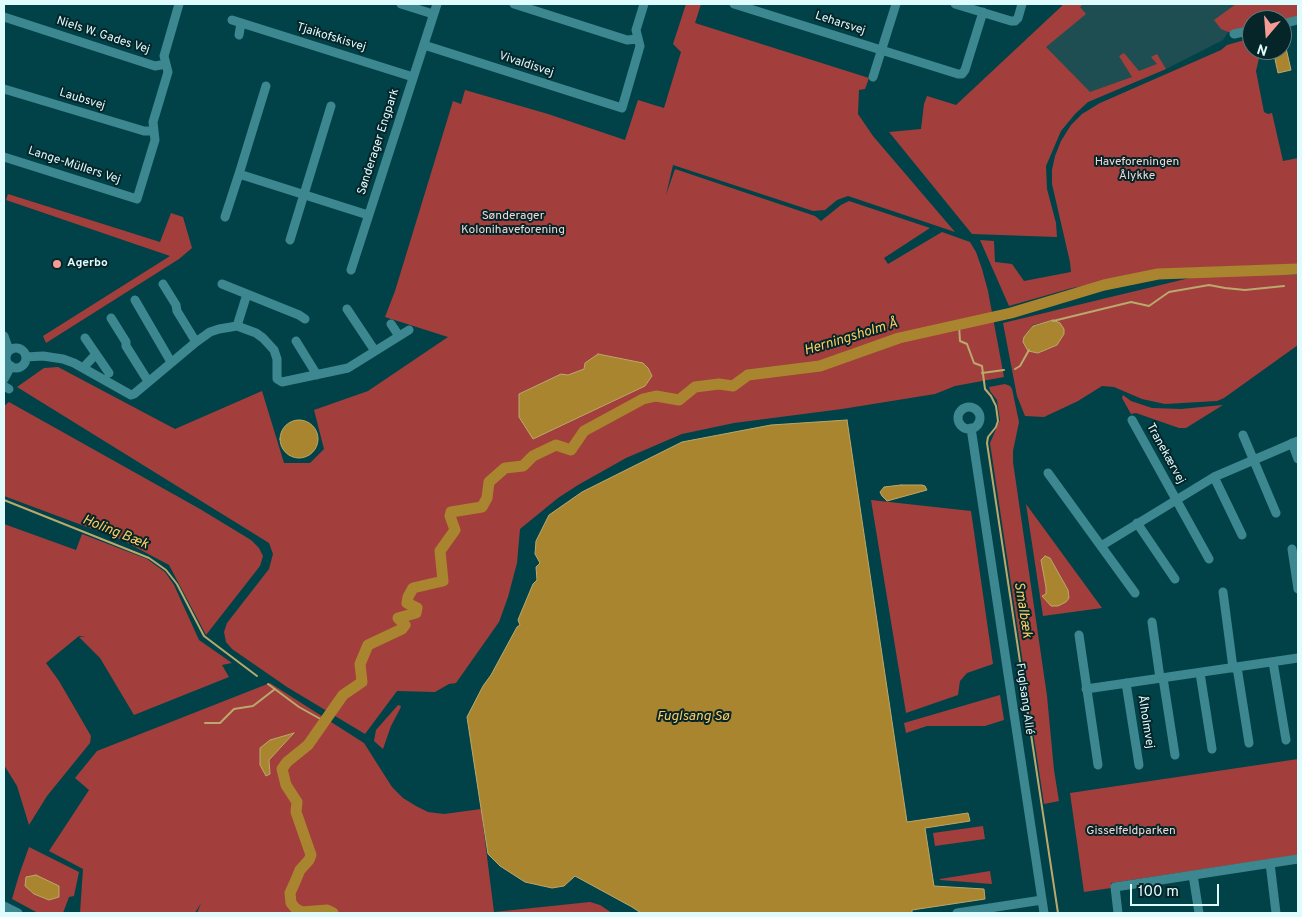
<!DOCTYPE html>
<meta charset="utf-8">
<style>
body{margin:0}
#map{position:relative;width:1302px;height:917px;overflow:hidden;background:#004248;font-family:Overpass,sans-serif}
canvas{display:block}
.frame{position:absolute;inset:0;border:5px solid #defbfe;pointer-events:none}
.north{position:absolute;left:1242px;top:10px;width:50px;height:50px;box-sizing:border-box;background:#052529;border:1px solid #5c7b7e;border-radius:50%;rotate:198deg;font-size:14px;font-weight:700;line-height:20px;text-align:center;color:#defbfe}
.north::after{content:'';display:block;margin:auto;width:18px;height:22px;background:#f59c94;clip-path:polygon(50% 0,100% 100%,50% 72%,0 100%)}
.scale{position:absolute;left:1130px;top:884px;width:89px;height:22px;box-sizing:border-box;border:2px solid #defbfe;border-top:0;padding-left:6px;font-size:15px;line-height:18px;white-space:nowrap;color:#defbfe;-webkit-text-stroke:4px #052529;paint-order:stroke}
</style>
<div id="map">
<canvas width="1302" height="917"></canvas>
<div class="frame"></div>
<div class="north">N</div>
<div class="scale">100 m</div>
</div>
<script>
const g = document.querySelector('canvas').getContext('2d');
g.lineJoin = 'round';
function fillPath(path, color) { g.fillStyle = color; g.fill(path, 'evenodd'); }
const toPath = rows => new Path2D(rows.map(r => 'M' + r).join(''));
function strokePath(path, color, width, dash) { g.strokeStyle = color; g.lineWidth = width; g.lineCap = dash ? 'butt' : 'round'; g.setLineDash(dash || []); g.stroke(path); }
function write(font, color, halo, rows, align = 'center') {
  g.font = font + ' Overpass,sans-serif'; g.lineWidth = 4; g.setLineDash([]); g.textBaseline = 'middle'; g.strokeStyle = halo; g.fillStyle = color; for (const [text, x, y, turn = 0] of rows) {
    g.save(); g.translate(x, y); g.rotate((+turn || 0) * Math.PI / 180); g.textAlign = isNaN(turn) ? turn : align; if (halo) g.strokeText(text, 0, 0); g.fillText(text, 0, 0); g.restore();
  }
}
const built = toPath([
 [1064,4,1298,4,1230,29,1223,40,1166,69,1088,102,1027,39]
]);
const green = toPath([
 [686,4,701,4,695,23,869,78,865,89,859,90,858,114,873,136,955,232,848,196,837,200,825,210,813,211,673,165,666,195,675,169,815,216,821,221,841,205,849,201,930,228,884,258,888,264,942,232,970,242,976,252,982,269,988,291,1004,377,955,386,935,394,842,409,734,423,682,434,626,458,578,485,558,498,520,529,517,563,508,597,499,622,456,683,449,684,435,692,397,691,365,734,287,687,232,649,226,642,224,632,227,623,269,569,273,554,269,543,17,387,44,368,58,367,175,429,262,391,284,463,310,463,324,449,314,410,368,391,448,337,385,317,395,291,453,101,461,104,465,90,548,114,625,140,638,100,664,108,681,52,673,44],
 [1064,4,1083,4,1080,7,1086,14,1046,47,1090,92,1132,77,1119,56,1124,53,1139,71,1157,64,1151,57,1157,54,1166,69,1088,102,1075,114,1061,131,1046,166,1047,189,1056,223,1057,237,972,234,889,132,921,129,924,104,927,96,956,105],
 [1236,4,1298,4,1298,17,1282,20,1252,20,1252,28,1231,33,1221,29,1214,20],
 [1252,38,1252,50,1261,50,1256,71,1264,112,1268,114,1272,113,1283,161,1298,158,1298,269,1271,265,1187,268,1072,288,1009,306,980,240,994,241,995,262,1012,264,1024,281,1071,272,1070,262,1052,184,1052,170,1055,156,1061,141,1071,125,1082,114,1100,103,1221,50,1227,45],
 [8,194,160,242,171,213,183,217,192,248,179,259,46,343,43,336,170,256,6,200],
 [1202,275,1298,275,1298,345,1224,398,1217,401,1165,404,1142,399,1114,387,1102,386,1078,401,1044,417,1025,416,1017,396,1003,323],
 [1053,320,1057,345,1038,353,1024,337,1033,325],
 [1005,384,1010,386,1012,389,1019,422,1013,451,1013,462,1047,696,1054,770,1059,801,1044,804,990,443,1000,420,997,400,990,391,989,387],
 [1123,395,1131,401,1152,408,1181,409,1223,405,1186,428,1179,428,1136,413,1131,414,1122,398],
 [9,402,200,509,251,540,259,548,263,556,260,566,206,635,169,565,122,540,4,496,4,406],
 [871,500,971,511,993,664,967,673,960,681,958,695,906,713],
 [1026,504,1102,608,1043,616],
 [4,524,76,550,82,534,147,559,165,572,174,585,199,640,232,663,222,665,229,677,134,715,100,658,79,637,86,637,79,636,46,663,59,681,91,736,90,743,47,796,29,825,17,786,4,765],
 [270,683,364,743,392,787,403,798,416,806,428,812,444,814,481,809,494,912,590,902,600,905,612,913,197,913,201,903,195,913,80,913,83,869,49,851,89,790,75,778,97,751],
 [1000,695,1004,720,985,726,927,726,906,733,904,723],
 [398,705,401,706,400,709,391,726,383,749,374,741,376,730],
 [1298,759,1298,855,1111,883,1111,888,1084,892,1070,793],
 [983,826,985,839,935,846,933,833],
 [29,847,79,872,74,896,69,897,63,913,38,913,12,899,19,875],
 [990,871,992,884,940,880,940,879]
]);
const water = toPath([
 [1286,48,1291,70,1278,73,1273,50,1282,50,1286,48],
 [1053,320,1060,323,1064,329,1064,334,1057,345,1038,353,1028,351,1023,342,1024,337,1033,326,1053,320],
 [598,354,643,363,648,368,652,376,645,386,533,439,519,417,519,394,561,374,568,375,584,369,585,363,598,354],
 [847,420,907,822,968,813,970,821,925,828,934,886,984,889,985,899,912,910,912,913,641,913,632,907,575,876,564,886,552,888,525,882,500,866,488,854,467,717,483,686,491,675,517,627,520,625,518,620,520,615,533,584,537,580,536,567,540,563,535,554,536,541,549,515,582,492,682,442,771,425,847,420],
 '280 439a19 19 0 1 1 38 0a19 19 0 1 1-38 0Z',
 [901,485,922,485,925,486,927,490,887,501,882,496,880,492,884,487,901,485],
 [1045,556,1050,558,1068,590,1069,598,1066,602,1058,606,1051,606,1042,596,1046,594,1046,587,1041,560,1045,556],
 [294,733,269,760,270,774,266,776,260,765,260,748,270,740,294,733],
 [36,875,59,886,59,897,49,900,34,894,25,886,26,877,36,875]
]);
const stream = toPath([
 [1053,321,1131,302,1149,306,1169,292,1209,285,1225,288,1245,290,1284,286],
 [959,325,960,341,967,344,974,363,982,366,985,389,991,396,996,406,998,421,996,427,988,437,987,443,1058,913],
 [1015,369,1020,366,1029,350],
 [982,373,1004,370],
 [4,500,149,558,166,570,177,584,204,636,257,676],
 [268,684,299,707,324,721],
 [205,723,220,723,234,709,253,706,275,689]
]);
const river = toPath([
 [333,913,327,910,302,912,296,909,291,903,290,893,295,882,300,870,309,860,311,855,296,812,297,802,286,785,282,769,287,762,308,745,343,695,362,682,360,664,368,645,402,629,405,625,398,618,416,613,417,608,407,603,408,597,413,588,443,581,440,551,455,530,450,516,451,512,482,507,487,498,489,482,505,468,523,466,533,456,556,445,571,450,584,431,643,399,656,396,679,400,695,387,719,384,733,386,748,375,820,366,899,338,1011,313,1104,285,1158,274,1298,269]
]);
const minor = toPath([
 [401,4,433,14],
 [514,4,627,40,638,39],
 [734,4,958,74,962,74,965,70,983,12],
 [955,4,1011,21,1015,21,1018,18,1022,4],
 [4,17,155,66,166,64],
 [232,20,413,77],
 [1282,24,1298,20],
 [1234,34,1252,30],
 [239,35,241,23],
 [424,45,622,108,640,46,636,30,644,4],
 [873,77,896,4],
 [4,89,144,131,154,131],
 [4,157,137,199,155,140,153,122,168,72,164,56,179,4],
 [239,174,266,86],
 [225,217,239,174,368,215],
 [290,240,331,106],
 [351,270,437,4],
 [163,284,176,305,177,311,196,342],
 [222,284,299,315,305,319],
 [135,300,171,362],
 [347,309,375,351],
 [111,318,126,342,126,346,148,381],
 [391,324,399,336],
 [237,326,247,294],
 [4,336,9,350],
 [85,338,109,373],
 [296,341,317,375],
 '6 358a10 10 0 1 1 20 0a10 10 0 1 1-20 0Z',
 [26,357,43,356,63,359,74,363,131,395,134,394,196,342,210,332,219,329,237,326,256,333,263,338,274,350,277,359,277,379,282,382,348,368,409,330],
 [83,368,96,354],
 [4,379,11,366],
 [4,386,9,389],
 '958 418a11 11 0 1 1 22 0a11 11 0 1 1-22 0Z',
 [1132,420,1209,559],
 [971,428,1044,913],
 [1243,435,1276,513],
 [1292,443,1298,459],
 [1048,473,1135,593],
 [1214,477,1242,535],
 [1137,523,1175,579],
 [1101,546,1214,477,1298,441],
 [1292,549,1298,589],
 [1223,592,1233,668],
 [1152,622,1160,678],
 [1079,635,1098,765],
 [1273,662,1286,740],
 [1237,667,1249,743],
 [1200,673,1212,749],
 [1163,678,1175,755],
 [1126,683,1139,765],
 [1086,689,1298,658],
 [1270,863,1276,913],
 [1193,875,1199,913],
 [4,906,18,913],
 [957,913,1042,900],
 [1118,913,1115,887,1298,859]
]);
const markers = [
 [57,264,5,"#f59c94"]
];
const streetNames = [
 ["Leharsvej",840,24,18],
 ["Niels W. Gades Vej",103,36,18],
 ["Tjaikofskisvej",331,38,17],
 ["Vivaldisvej",526,65,18],
 ["Laubsvej",82,100,17],
 ["Sønderager Engpark",379,142,-72],
 ["Lange-Müllers Vej",74,166,18],
 ["Tranekærvej",1165,454,61],
 ["Fuglsang Allé",1024,699,82],
 ["Ålholmvej",1145,722,81]
];
const parkNames = [
 ["Haveforeningen",1137,163],
 ["Ålykke",1137,177],
 ["Sønderager",513,217],
 ["Kolonihaveforening",513,231],
 ["Gisselfeldparken",1131,832]
];
const poiNames = [
 ["Agerbo",67,264]
];
const waterNames = [
 ["Herningsholm Å",851,338,-17],
 ["Holing Bæk",115,533,22],
 ["Smalbæk",1022,610,81],
 ["Fuglsang Sø",693,717]
];
fillPath(built, '#1f4e52');
fillPath(green, '#a23f3c');
fillPath(water, '#aa852f');
strokePath(water, '#baa86d', 1);
strokePath(stream, '#baa86d', 2);
strokePath(river, '#aa852f', 11);
strokePath(minor, '#3d8790', 9);
for (const [x, y, r, color] of markers) { const dot = new Path2D(); dot.arc(x, y, r, 0, 2 * Math.PI); g.fillStyle = color; g.fill(dot); strokePath(dot, '#052529', 2); }
write('12px', '#defbfe', '#052529', streetNames);
write('12px', '#f3d5d2', '#052529', parkNames);
write('bold 12px', '#defbfe', '#052529', poiNames, 'left');
write('italic 14px', '#fccc62', '#052529', waterNames);
</script>
